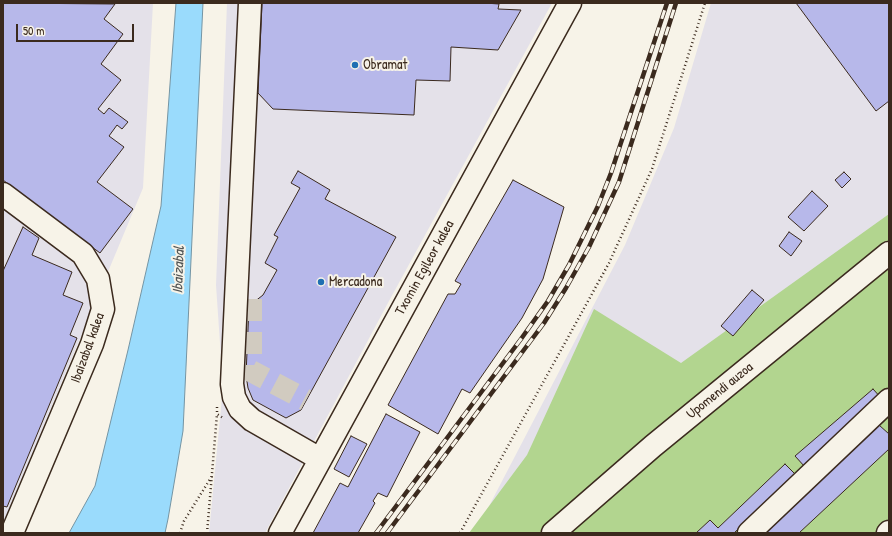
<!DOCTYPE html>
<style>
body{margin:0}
#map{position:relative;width:892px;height:536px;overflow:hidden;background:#f7f3e8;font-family:"Patrick Hand",sans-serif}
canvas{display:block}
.frame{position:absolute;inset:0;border:4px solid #3b2a1e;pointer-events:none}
.scale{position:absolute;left:16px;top:24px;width:118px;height:18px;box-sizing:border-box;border:2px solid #3b2a1e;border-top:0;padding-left:5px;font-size:12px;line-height:14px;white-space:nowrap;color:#3b2a1e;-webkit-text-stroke:3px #f7f3e8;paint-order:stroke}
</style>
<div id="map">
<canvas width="892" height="536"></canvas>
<div class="frame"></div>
<div class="scale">50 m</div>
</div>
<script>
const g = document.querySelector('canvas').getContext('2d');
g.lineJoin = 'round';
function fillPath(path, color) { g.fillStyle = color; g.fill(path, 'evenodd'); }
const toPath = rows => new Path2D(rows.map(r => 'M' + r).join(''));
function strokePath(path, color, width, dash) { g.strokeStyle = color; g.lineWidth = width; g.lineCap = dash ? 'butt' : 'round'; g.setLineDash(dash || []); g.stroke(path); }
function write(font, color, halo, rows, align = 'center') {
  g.font = font + ' "Patrick Hand",sans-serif'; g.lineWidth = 4; g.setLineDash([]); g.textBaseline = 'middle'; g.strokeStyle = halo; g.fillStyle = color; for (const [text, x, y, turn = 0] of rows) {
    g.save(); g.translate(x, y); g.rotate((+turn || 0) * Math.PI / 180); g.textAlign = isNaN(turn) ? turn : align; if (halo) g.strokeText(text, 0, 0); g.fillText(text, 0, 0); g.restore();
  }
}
const built = toPath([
 [3,3,153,3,143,188,3,523],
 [227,3,552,3,389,301,265,533,209,533,223,387,216,285],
 [711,3,889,3,889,533,475,533,625,245,674,128]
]);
const green = toPath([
 [889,214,889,533,469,533,527,455,594,309,681,363]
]);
const water = toPath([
 [176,3,203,3,183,431,168,519,165,533,69,533,95,486,128,350,161,206,176,3]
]);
const building = toPath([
 [3,3,115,4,104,19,123,34,101,64,121,80,98,109,104,114,109,108,128,122,122,129,117,125,109,136,124,147,97,182,133,209,100,253,3,180,3,3],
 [262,3,485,3,499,4,498,9,521,10,498,50,451,47,450,81,416,80,414,115,273,109,258,93,262,3],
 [796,3,889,3,889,101,876,111,796,3],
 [298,171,330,190,325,199,396,237,301,410,286,418,253,400,248,388,246,375,249,306,263,295,277,270,265,263,278,237,274,235,300,188,291,183,298,171],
 [844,172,851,179,842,188,835,180,844,172],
 [513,180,564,207,543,279,522,318,470,393,462,389,438,434,388,405,448,294,455,294,461,284,455,281,513,180],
 [812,191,828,206,804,231,788,217,812,191],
 [23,227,39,238,32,255,72,272,63,295,83,303,70,335,77,338,7,507,3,506,3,271,23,227],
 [789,232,802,241,791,256,779,246,789,232],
 [752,290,764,300,733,336,721,326,752,290],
 [873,389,882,399,805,467,795,456,873,389],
 [386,414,420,432,387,497,378,493,373,501,375,503,358,533,313,533,340,483,348,487,386,414],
 [879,425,889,434,889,449,799,533,752,533,879,425],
 [351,436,367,444,349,477,334,469,351,436],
 [785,464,796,475,734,533,696,533,710,520,718,528,785,464]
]);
const minorTunnel = toPath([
 [251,299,251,371,306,400]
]);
const path = toPath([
 [217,407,217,414,223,418],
 [180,533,184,521,212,476],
 [207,533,217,414],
 [460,533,609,263,652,169,705,3]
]);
const minor = toPath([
 [250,3,232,384,234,397,240,409,252,420,320,459],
 [3,194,83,254,98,279,103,309,92,344,12,533],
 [280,533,570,3],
 [553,533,653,446,889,253],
 [749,533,889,400],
 [888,533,889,532]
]);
const rail = toPath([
 [376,533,521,339,548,301,569,265,598,206,611,173,667,3],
 [387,533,544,323,566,288,589,247,619,182,676,3]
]);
const markers = [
 [355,65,4,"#1f6fb2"],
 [321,282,4,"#1f6fb2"]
];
const poiNames = [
 ["Obramat",363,65],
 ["Mercadona",329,282]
];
const streetNames = [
 ["Txomin Egileor kalea",425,268,-61],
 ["Ibaizabal kalea",88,348,-70],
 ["Upomendi auzoa",720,391,-39]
];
const waterNames = [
 ["Ibaizabal",179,270,-88]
];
fillPath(built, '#e4e1e9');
fillPath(green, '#b2d58f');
fillPath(water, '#9adbfc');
strokePath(water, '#7494a3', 1);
fillPath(building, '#b7b8ea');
strokePath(building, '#3b2a1e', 1);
strokePath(minorTunnel, '#d1cbc0', 22, [22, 11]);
strokePath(minor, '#3b2a1e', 25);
strokePath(path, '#3b2a1e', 2.5, [1, 3]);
strokePath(minor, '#f7f3e8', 22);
strokePath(rail, '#3b2a1e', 4.5);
strokePath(rail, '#f7f3e8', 3, [9]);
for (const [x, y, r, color] of markers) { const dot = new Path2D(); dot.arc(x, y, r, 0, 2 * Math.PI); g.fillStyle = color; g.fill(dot); strokePath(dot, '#f7f3e8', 1.5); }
write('14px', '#3b2a1e', '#f7f3e8', poiNames, 'left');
write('14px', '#3b2a1e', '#f7f3e8', streetNames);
write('italic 15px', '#535656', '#f7f3e8', waterNames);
</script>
